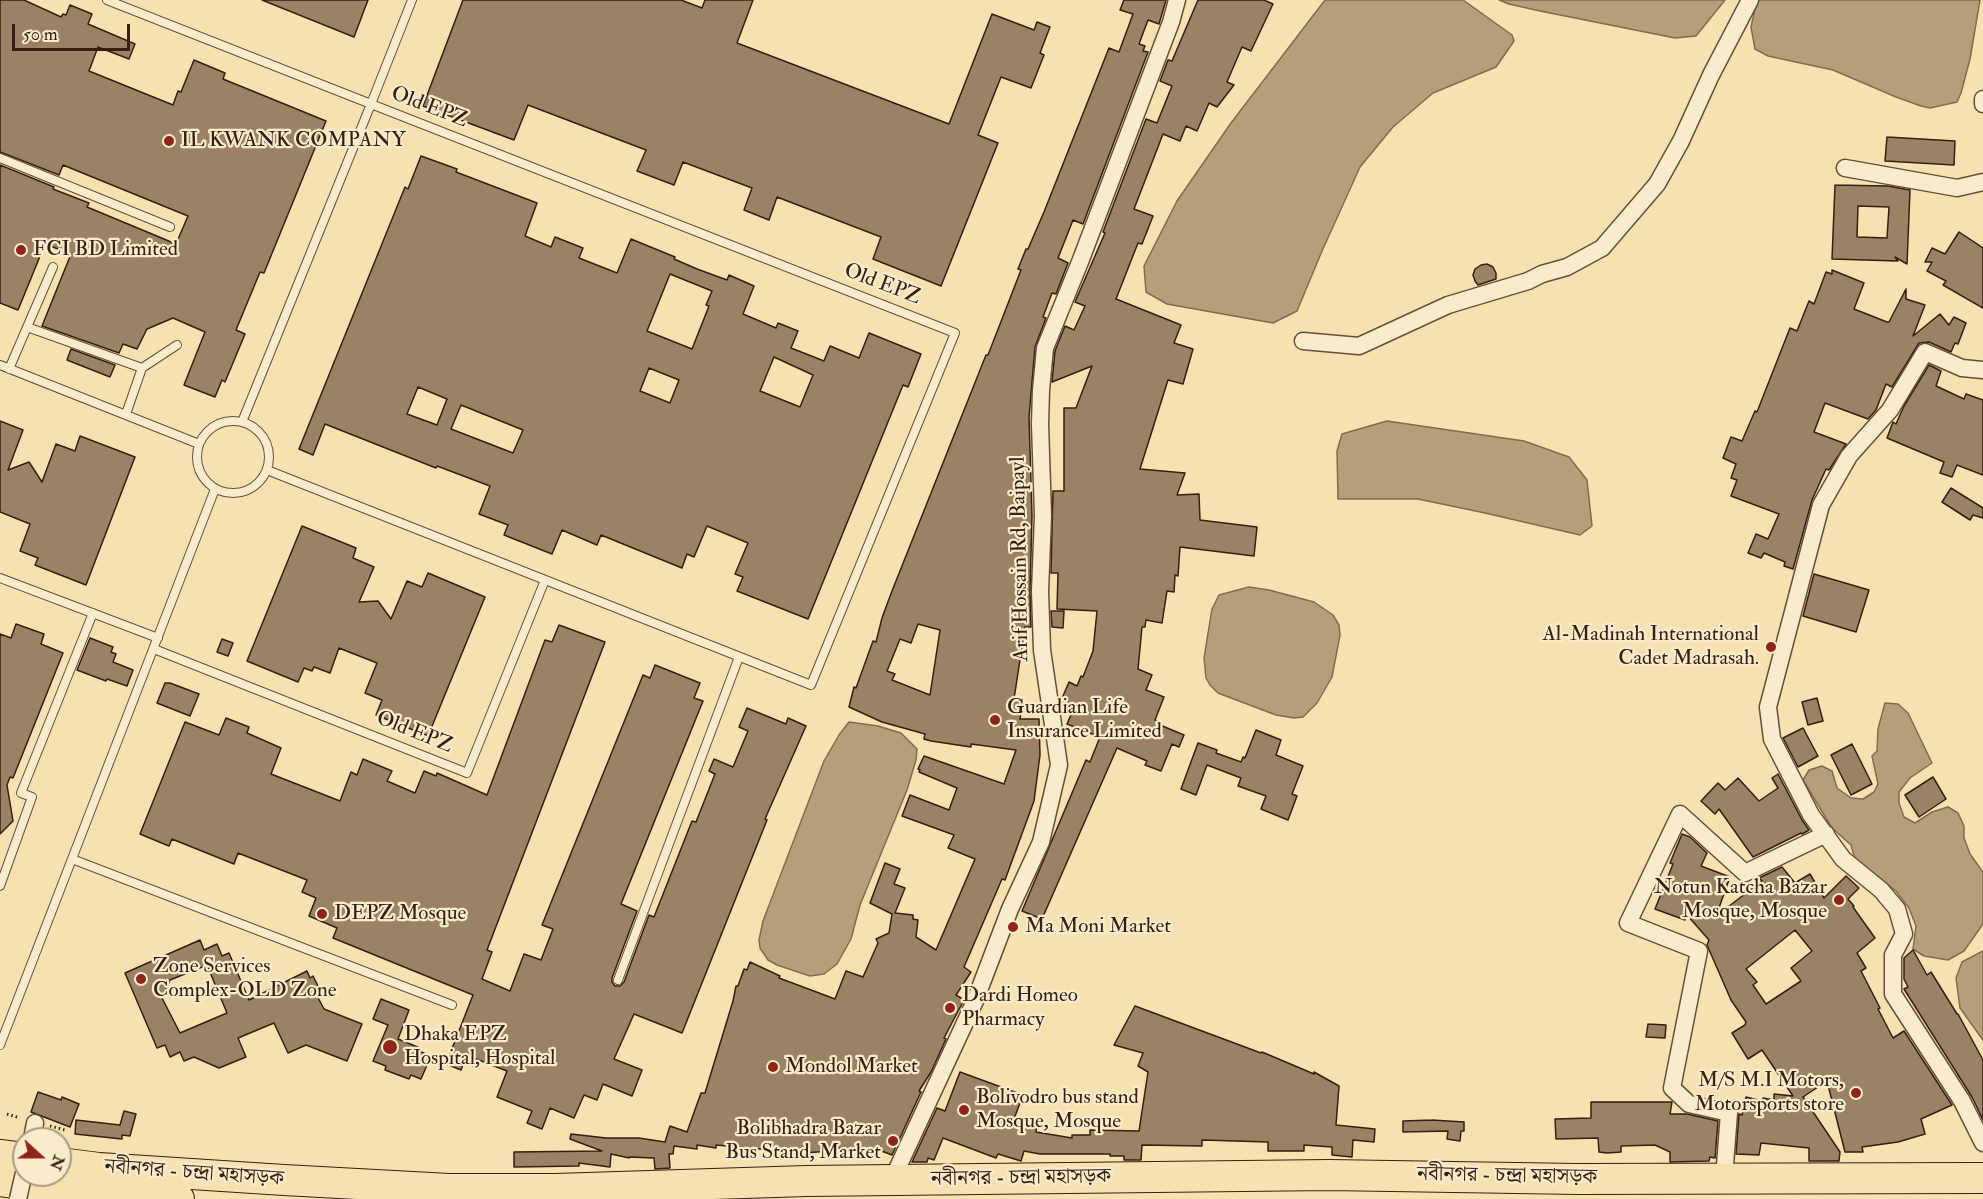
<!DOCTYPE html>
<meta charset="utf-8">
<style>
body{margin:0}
#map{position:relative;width:1983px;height:1199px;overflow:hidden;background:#f6e1b1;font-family:"IM FELL Double Pica",serif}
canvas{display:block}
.north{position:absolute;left:12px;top:1127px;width:60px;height:60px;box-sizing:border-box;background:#f9eccc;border:2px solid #ab9a81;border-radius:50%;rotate:111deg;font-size:16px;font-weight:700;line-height:24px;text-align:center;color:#361e11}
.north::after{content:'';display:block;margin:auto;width:21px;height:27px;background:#8f2418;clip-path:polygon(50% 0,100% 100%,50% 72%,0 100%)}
.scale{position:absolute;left:12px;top:24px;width:118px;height:27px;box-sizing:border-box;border:3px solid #361e11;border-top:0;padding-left:8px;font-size:18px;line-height:21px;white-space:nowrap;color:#361e11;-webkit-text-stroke:4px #f9eccc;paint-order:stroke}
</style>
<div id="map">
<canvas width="1983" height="1199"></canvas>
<div class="north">N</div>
<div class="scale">50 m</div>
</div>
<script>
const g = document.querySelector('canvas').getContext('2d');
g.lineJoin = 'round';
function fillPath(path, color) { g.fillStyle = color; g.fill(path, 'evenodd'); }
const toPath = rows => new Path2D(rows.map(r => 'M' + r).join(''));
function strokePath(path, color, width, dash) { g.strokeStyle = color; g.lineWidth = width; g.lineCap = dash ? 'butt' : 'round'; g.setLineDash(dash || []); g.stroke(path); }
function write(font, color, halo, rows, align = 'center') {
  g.font = font + ' "IM FELL Double Pica","Noto Serif Bengali",serif'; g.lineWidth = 4.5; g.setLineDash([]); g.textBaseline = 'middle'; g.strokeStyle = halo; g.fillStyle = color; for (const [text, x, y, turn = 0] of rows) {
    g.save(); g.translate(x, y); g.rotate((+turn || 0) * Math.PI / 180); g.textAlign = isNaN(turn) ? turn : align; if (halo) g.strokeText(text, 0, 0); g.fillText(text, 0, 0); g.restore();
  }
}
const water = toPath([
 [1325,0,1463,0,1512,35,1514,41,1496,67,1433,93,1393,127,1360,167,1322,251,1297,311,1273,323,1167,304,1146,292,1144,266,1177,201,1231,123,1325,0],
 [1499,0,1725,0,1696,36,1675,38,1540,11,1509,4,1499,0],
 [1757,0,1980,0,1970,59,1961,93,1957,102,1930,108,1921,106,1896,97,1833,70,1768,56,1755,49,1751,27,1757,0],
 [1387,421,1524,441,1569,457,1587,480,1592,526,1580,535,1485,513,1418,499,1338,499,1337,451,1342,434,1387,421],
 [1249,587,1269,590,1314,602,1333,615,1339,625,1340,635,1332,677,1317,703,1303,717,1294,718,1276,715,1218,693,1210,685,1206,678,1204,658,1212,609,1219,595,1249,587],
 [1885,703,1898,704,1908,713,1932,763,1910,778,1899,792,1899,803,1904,817,1915,823,1932,812,1948,807,1958,813,1964,826,1964,838,1970,854,1983,872,1983,924,1964,951,1948,960,1924,956,1913,949,1916,926,1909,908,1896,891,1855,859,1851,845,1832,828,1803,780,1809,770,1822,766,1832,771,1837,788,1851,798,1863,799,1874,792,1878,784,1872,756,1877,751,1878,729,1885,703],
 [849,722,878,726,901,733,917,749,916,760,907,790,860,905,851,939,837,964,824,974,810,976,777,965,768,960,760,948,759,940,763,921,824,761,839,735,849,722],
 [1983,951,1983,1040,1960,1008,1956,978,1962,962,1983,951]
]);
const building = toPath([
 [0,0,24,0,61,17,63,14,66,15,70,5,92,14,88,24,135,44,129,59,98,47,89,71,173,105,178,91,181,92,194,60,225,73,223,79,326,121,264,273,260,272,236,330,245,334,225,382,222,380,215,397,184,385,205,332,173,318,147,329,137,349,123,344,119,353,42,326,71,254,45,244,18,310,0,303,0,165,54,187,53,189,89,203,87,207,176,244,188,216,63,165,59,175,0,152,0,0],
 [262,0,368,0,354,37,262,0],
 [463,0,681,0,702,8,705,0,753,0,737,43,949,124,992,14,1034,30,1037,22,1050,27,1040,53,1044,55,1031,88,1001,77,978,135,998,143,941,286,873,259,881,237,777,197,769,220,744,210,752,188,683,162,674,185,637,171,646,150,528,105,514,140,423,106,463,0],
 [1124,0,1166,0,1159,24,1148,20,1139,44,1145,46,1143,51,1148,52,1083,224,1073,220,1058,258,1068,263,1056,294,1052,293,1043,317,1046,318,1035,347,1029,417,1032,516,1030,591,1031,627,1025,627,1014,699,1023,700,1020,719,1039,719,1040,755,1034,801,1005,880,1002,879,964,967,971,972,956,995,964,1000,944,1038,946,1039,931,1072,919,1091,921,1092,892,1155,879,1150,878,1153,851,1148,851,1150,831,1147,831,1151,803,1153,716,1145,716,1148,697,1145,697,1149,674,1146,673,1154,669,1154,670,1168,655,1169,654,1158,629,1157,629,1158,611,1154,610,1167,579,1163,579,1166,514,1167,514,1152,602,1151,570,1139,571,1134,606,1138,639,1138,665,1142,670,1126,687,1132,701,1093,705,1093,733,1001,736,986,738,986,744,969,747,970,750,962,780,976,779,978,835,999,846,971,863,977,878,943,876,939,889,933,892,914,870,903,885,863,900,869,894,884,905,888,895,913,913,915,913,919,918,920,916,937,936,950,975,859,948,848,954,835,902,816,910,795,949,810,957,788,919,772,920,770,918,769,924,756,1004,784,1016,750,971,744,971,747,931,741,924,739,925,734,882,722,849,707,854,687,856,688,873,641,876,642,882,618,892,591,986,355,988,355,1002,319,1021,270,1018,269,1026,249,1028,249,1044,212,1109,48,1119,52,1133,14,1120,10,1124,0],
 [918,624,940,630,930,695,892,680,895,674,887,671,900,639,911,643,918,624],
 [1198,0,1264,0,1273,4,1251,51,1242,47,1227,82,1234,85,1217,107,1209,103,1197,131,1186,126,1180,141,1163,134,1134,209,1153,216,1142,244,1138,243,1116,299,1181,325,1174,343,1193,349,1183,384,1168,380,1140,469,1185,473,1177,495,1199,494,1200,520,1257,527,1254,556,1180,547,1178,576,1175,575,1174,592,1167,591,1162,623,1146,620,1145,627,1142,627,1138,669,1152,675,1146,690,1164,697,1155,720,1161,723,1160,725,1184,735,1179,747,1172,744,1161,771,1145,765,1147,761,1117,748,1042,919,1022,911,1086,760,1090,762,1100,737,1067,724,1073,710,1061,705,1060,703,1069,682,1077,686,1081,676,1083,677,1093,651,1097,611,1057,609,1058,573,1051,573,1053,491,1064,491,1064,408,1076,408,1092,366,1052,382,1055,351,1065,326,1074,330,1085,306,1075,302,1105,233,1103,232,1146,119,1157,123,1172,86,1160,81,1168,60,1172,61,1198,0],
 [1887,137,1955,141,1954,165,1885,161,1887,137],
 [421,156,457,169,456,172,537,203,525,236,551,247,555,237,583,248,579,258,617,273,631,239,675,257,674,259,697,269,727,280,729,275,754,286,743,314,776,328,778,323,798,331,791,348,824,361,830,346,859,358,869,333,921,354,908,387,903,385,808,619,737,591,743,577,735,574,748,543,707,526,694,557,687,554,682,568,601,535,597,545,562,530,552,554,504,535,508,525,479,514,490,486,437,466,436,468,325,424,313,455,299,449,405,187,408,189,421,156],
 [670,274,712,291,706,305,709,306,692,349,647,331,670,274],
 [774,357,813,375,800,407,760,391,774,357],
 [649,368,679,380,670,403,640,391,649,368],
 [418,387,447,399,437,425,407,414,418,387],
 [461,405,523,430,513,453,451,429,461,405],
 [1835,185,1888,186,1910,190,1907,264,1895,257,1898,261,1832,259,1835,185],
 [1858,206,1889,207,1887,238,1857,237,1858,206],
 [1959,232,1983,248,1983,308,1943,285,1946,281,1927,271,1932,262,1925,262,1932,248,1945,254,1959,232],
 [1487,264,1493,267,1496,273,1496,279,1478,285,1475,281,1473,275,1475,269,1481,265,1487,264],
 [1832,270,1864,283,1854,309,1887,322,1889,322,1906,289,1906,299,1925,305,1913,336,1940,314,1949,325,1954,317,1966,323,1958,344,1955,343,1951,352,1929,342,1919,343,1892,387,1886,384,1876,410,1868,419,1825,403,1814,432,1846,444,1829,470,1826,469,1812,500,1793,569,1784,566,1785,562,1764,553,1761,558,1748,553,1756,534,1768,539,1779,514,1731,496,1737,480,1731,478,1736,464,1723,458,1731,437,1742,441,1755,411,1757,412,1790,328,1797,331,1809,301,1814,304,1826,272,1832,274,1832,270],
 [71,349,115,365,110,377,67,360,71,349],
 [1929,365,1941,371,1936,386,1964,399,1966,394,1983,400,1983,475,1957,465,1952,477,1940,473,1944,462,1887,438,1893,422,1896,424,1904,406,1929,365],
 [0,421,23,430,8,470,29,462,42,482,56,444,75,451,80,436,135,457,86,585,35,565,38,558,20,551,30,524,0,512,0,421],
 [1951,488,1983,508,1983,518,1973,515,1970,520,1942,502,1951,488],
 [302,526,356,548,353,558,374,567,359,602,378,601,391,619,407,581,422,587,428,573,485,597,428,736,376,715,382,700,365,693,377,663,339,648,330,673,314,667,312,671,304,668,298,682,247,661,302,526],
 [1814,574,1869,590,1856,632,1803,616,1814,574],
 [1051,611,1064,611,1063,628,1052,627,1051,611],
 [16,624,44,634,41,644,63,653,13,778,10,777,7,785,13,821,0,834,0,634,11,638,16,624],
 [559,625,605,642,487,950,492,952,482,979,510,991,524,954,541,960,553,929,542,925,643,675,650,678,655,665,700,683,694,698,703,701,621,904,637,911,612,978,612,982,615,986,620,986,624,982,649,915,654,917,692,821,696,822,715,774,709,771,714,759,733,767,748,731,739,727,747,708,786,724,788,718,806,726,765,819,767,820,682,1033,634,1014,614,1059,642,1070,632,1096,603,1084,597,1100,584,1095,574,1118,550,1108,542,1129,527,1123,532,1111,497,1097,507,1071,476,1059,473,1066,464,1062,461,1070,446,1064,473,995,333,938,337,928,309,916,316,898,302,892,307,880,238,853,234,864,172,839,169,846,140,834,185,722,219,735,226,718,249,727,247,733,281,748,271,774,340,801,351,772,357,775,363,759,392,771,387,781,415,793,424,771,436,776,437,773,487,795,545,640,552,642,559,625],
 [90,638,113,647,111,652,116,654,113,662,133,670,127,686,107,679,106,681,77,670,90,638],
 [222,639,233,643,228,656,217,652,222,639],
 [165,683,170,683,199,694,190,716,157,703,165,683],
 [1817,698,1823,721,1808,725,1802,702,1817,698],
 [1803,728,1818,756,1798,767,1783,738,1803,728],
 [1256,730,1281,740,1276,755,1303,766,1292,794,1297,796,1288,820,1261,809,1266,796,1238,786,1241,778,1207,765,1196,795,1181,789,1198,743,1217,750,1216,753,1241,762,1243,757,1245,758,1256,730],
 [1852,744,1872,784,1851,795,1831,755,1852,744],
 [1778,774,1802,820,1809,830,1802,834,1801,833,1753,857,1719,809,1715,814,1701,801,1718,783,1725,790,1738,778,1759,801,1778,788,1772,778,1778,774],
 [1933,777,1946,799,1919,817,1905,795,1933,777],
 [1682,834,1690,837,1707,853,1701,866,1730,877,1716,916,1762,881,1759,878,1782,867,1795,883,1810,874,1824,898,1846,876,1859,888,1848,899,1854,906,1853,907,1875,938,1857,953,1866,968,1861,971,1880,1008,1878,1009,1893,1038,1904,1031,1952,1105,1921,1119,1925,1134,1898,1142,1862,1147,1863,1152,1845,1152,1827,1081,1803,1097,1840,1152,1839,1161,1809,1161,1809,1148,1761,1143,1759,1155,1736,1154,1739,1114,1742,1115,1746,1097,1762,1101,1763,1098,1774,1100,1774,1094,1793,1096,1762,1050,1748,1059,1732,1033,1745,1025,1746,1022,1731,1000,1707,945,1709,940,1687,915,1685,920,1655,909,1673,864,1670,863,1682,834],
 [1795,930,1812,951,1791,968,1801,981,1766,1004,1753,985,1757,982,1746,969,1795,930],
 [200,940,204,950,217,944,222,956,229,953,249,1000,307,971,310,978,313,976,320,990,315,992,324,1009,362,1024,347,1061,306,1045,288,1053,274,1023,238,1038,246,1057,219,1068,194,1057,184,1061,180,1052,170,1057,165,1045,157,1048,125,973,200,940],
 [207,965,227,1013,180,1033,162,998,170,980,207,965],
 [1913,950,1927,975,1931,972,1957,1014,1958,1014,1983,1060,1983,1120,1972,1097,1904,989,1908,987,1904,979,1904,958,1913,950],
 [381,999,409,1010,398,1039,420,1048,419,1051,431,1056,421,1079,411,1075,409,1079,385,1070,386,1066,373,1061,388,1025,373,1019,381,999],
 [1135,1006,1261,1053,1262,1052,1314,1074,1314,1072,1339,1086,1336,1125,1375,1129,1374,1142,1353,1140,1352,1157,1332,1155,1332,1147,1304,1145,1304,1151,1268,1151,1268,1142,1202,1140,1202,1146,1142,1145,1141,1160,1124,1160,1124,1156,1110,1156,1110,1154,1040,1154,1024,1151,1021,1161,998,1154,996,1158,943,1138,934,1160,928,1158,927,1162,912,1162,937,1108,945,1111,960,1072,1023,1095,1014,1119,1037,1124,1036,1132,1072,1138,1072,1135,1090,1135,1090,1130,1139,1131,1148,1072,1138,1066,1143,1053,1114,1045,1135,1006],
 [1648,1024,1666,1025,1665,1038,1646,1037,1648,1024],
 [38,1092,61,1100,62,1097,79,1104,70,1127,31,1112,38,1092],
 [1591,1102,1672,1102,1670,1114,1687,1114,1718,1121,1715,1158,1710,1157,1709,1161,1670,1162,1670,1152,1655,1145,1621,1146,1621,1152,1607,1153,1599,1152,1598,1138,1556,1139,1555,1119,1591,1118,1591,1102],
 [124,1111,136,1114,130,1136,122,1135,122,1139,75,1134,76,1120,120,1125,124,1111],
 [1432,1120,1464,1122,1464,1131,1461,1131,1460,1141,1447,1139,1448,1131,1403,1132,1403,1121,1432,1120]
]);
const path = toPath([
 [7,1114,20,1118],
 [50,1126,65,1130]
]);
const lane = toPath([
 [107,0,371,104,242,422],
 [0,158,170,227],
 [27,327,142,368,177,345],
 [0,365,199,444],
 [9,369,53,267],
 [126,414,142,368],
 '197 457a36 36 0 1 1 72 0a36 36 0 1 1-72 0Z',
 [267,470,811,685,955,333,371,104,412,0],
 [0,578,158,638],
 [154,649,467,773,545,580],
 [72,859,452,1005],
 [0,886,32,797,21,793,93,613],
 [618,980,739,657],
 [0,1045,215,489]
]);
const street = toPath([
 [1983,99,1983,104],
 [1845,168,1957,188,1983,182],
 [1303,341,1359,346,1448,305,1528,281,1542,274,1567,267,1602,248,1657,184,1681,141,1711,75,1750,0],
 [1983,370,1962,368,1925,352,1890,410,1849,456,1821,505,1768,707,1772,739,1811,815,1843,859,1881,890,1897,909,1904,934,1893,955,1893,994,1962,1101,1983,1143],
 [32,1139,35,1123],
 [1724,1178,1729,1113,1689,1104,1672,1088,1699,951,1628,923,1680,814,1745,873,1826,834],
 [892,1180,975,1001,1010,909,1041,842,1059,765,1042,650,1040,591,1043,516,1040,424,1041,390,1045,348,1080,262,1171,22,1177,0]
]);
const highway = toPath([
 [0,1155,24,1158],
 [60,1163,99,1168,284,1180,449,1189,555,1189,807,1181,1329,1175,1578,1179,1983,1178],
 [0,1181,79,1192,179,1199]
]);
const streetBridge = toPath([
 [18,1199,24,1173]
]);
const markers = [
 [169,141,6,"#8f2418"],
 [21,250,6,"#8f2418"],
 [1771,647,6,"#8f2418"],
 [995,720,6,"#8f2418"],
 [1839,900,6,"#8f2418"],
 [322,914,6,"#8f2418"],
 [1013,927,6,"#8f2418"],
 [141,979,6,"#8f2418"],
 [950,1008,6,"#8f2418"],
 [390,1047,8,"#8f2418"],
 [773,1067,6,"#8f2418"],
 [1856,1093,6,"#8f2418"],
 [964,1110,6,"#8f2418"],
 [893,1141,6,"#8f2418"]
];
const streetNames = [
 ["Old EPZ",429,108,21],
 ["Old EPZ",882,285,21],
 ["Arif Hossain Rd, Baipayl",1021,559,-91],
 ["Old EPZ",414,733,22],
 ["নবীনগর - চন্দ্রা মহাসড়ক",194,1174,4],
 ["নবীনগর - চন্দ্রা মহাসড়ক",1507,1177,1],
 ["নবীনগর - চন্দ্রা মহাসড়ক",1021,1179,-1]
];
const poiNames = [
 ["IL KWANK COMPANY",181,141],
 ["FCI BD Limited",33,250],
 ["Al-Madinah International",1759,635,"right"],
 ["Cadet Madrasah.",1759,659,"right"],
 ["Guardian Life",1007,708],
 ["Insurance Limited",1007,732],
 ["Notun Katcha Bazar",1827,888,"right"],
 ["Mosque, Mosque",1827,912,"right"],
 ["DEPZ Mosque",334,914],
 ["Ma Moni Market",1025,927],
 ["Zone Services",153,967],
 ["Complex-OLD Zone",153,991],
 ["Dardi Homeo",962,996],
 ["Pharmacy",962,1020],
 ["Dhaka EPZ",404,1035],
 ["Hospital, Hospital",404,1059],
 ["Mondol Market",785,1067],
 ["M/S M.I Motors,",1844,1081,"right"],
 ["Motorsports store",1844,1105,"right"],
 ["Bolivodro bus stand",976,1098],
 ["Mosque, Mosque",976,1122],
 ["Bolibhadra Bazar",881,1129,"right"],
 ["Bus Stand, Market",881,1153,"right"]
];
fillPath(water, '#b59f7b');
strokePath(water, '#826b51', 1.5);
fillPath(building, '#9a8364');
strokePath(building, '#361e11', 1.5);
strokePath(lane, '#664f39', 10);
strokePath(street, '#664f39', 19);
strokePath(highway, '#361e11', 32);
strokePath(path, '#361e11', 3, [1.5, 3]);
strokePath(lane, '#f9eccc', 8);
strokePath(street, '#f9eccc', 16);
strokePath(highway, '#f6e1b1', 30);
strokePath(streetBridge, '#664f39', 19, []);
strokePath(streetBridge, '#f9eccc', 16);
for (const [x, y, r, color] of markers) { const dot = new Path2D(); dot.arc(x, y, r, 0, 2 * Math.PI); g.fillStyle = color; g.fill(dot); strokePath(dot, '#f9eccc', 2); }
write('21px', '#361e11', '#f9eccc', streetNames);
write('21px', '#361e11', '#f9eccc', poiNames, 'left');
</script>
